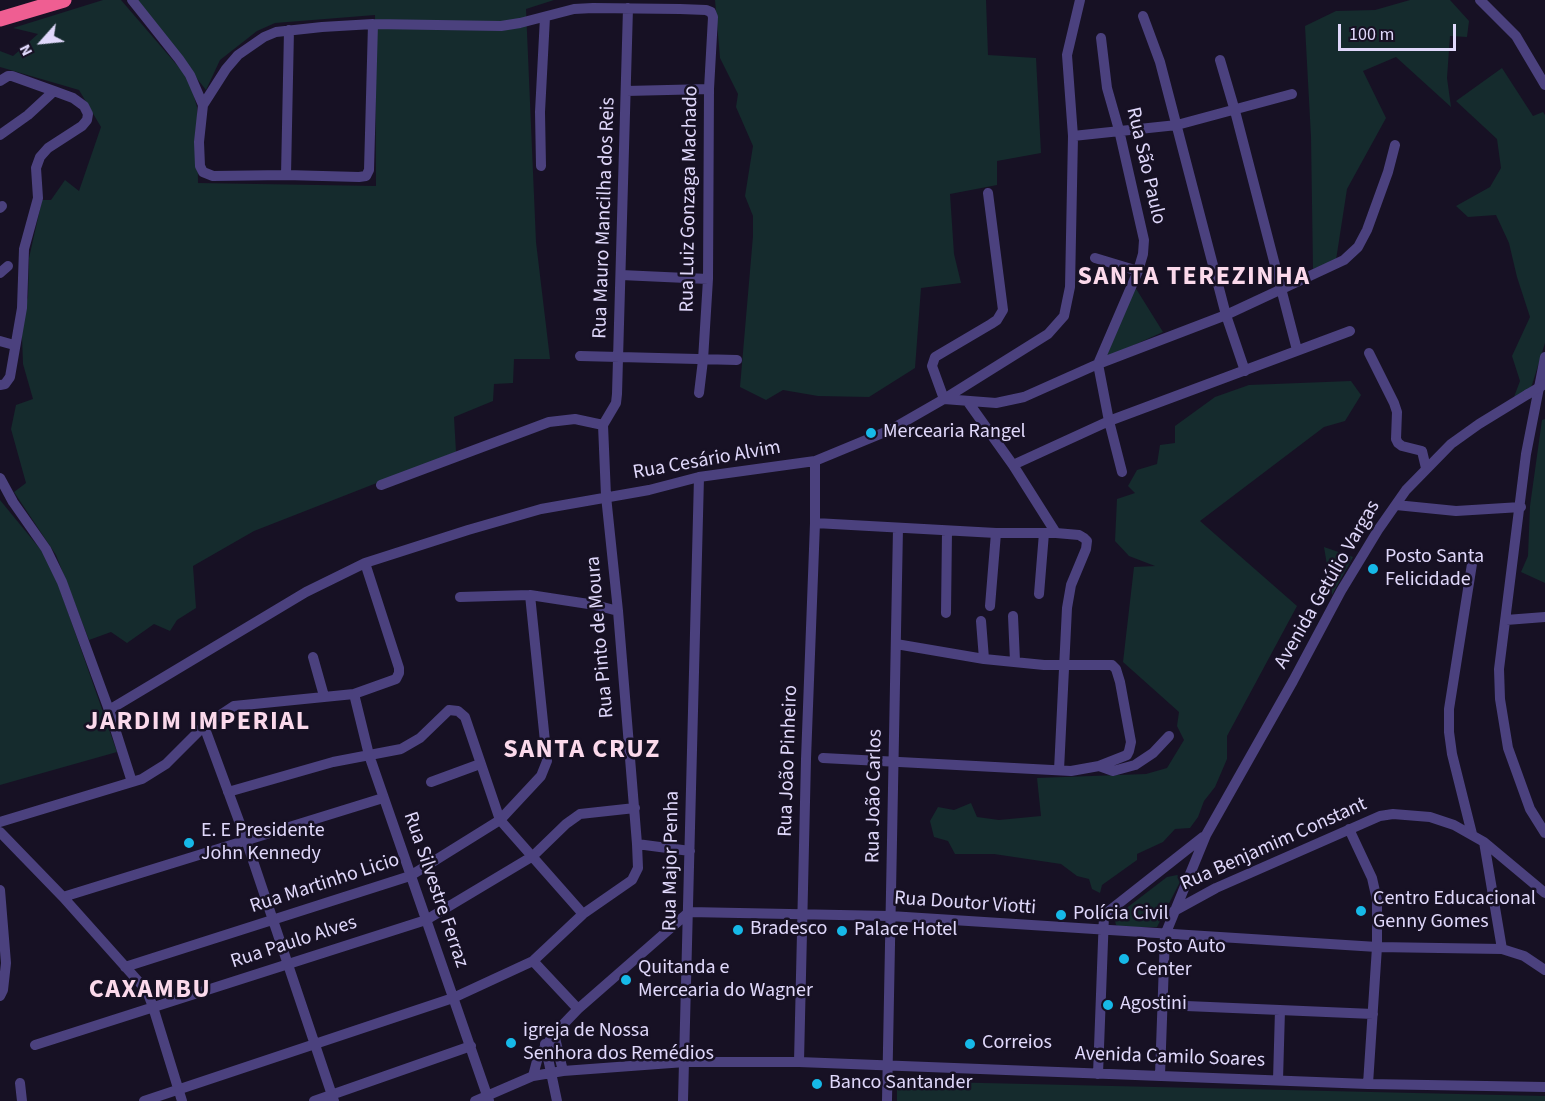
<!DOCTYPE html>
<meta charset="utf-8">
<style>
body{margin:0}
#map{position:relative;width:1545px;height:1101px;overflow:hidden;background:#171124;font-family:"Source Sans 3",sans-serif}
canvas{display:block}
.north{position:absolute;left:12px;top:12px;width:60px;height:60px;-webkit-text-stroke:4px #171124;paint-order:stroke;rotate:243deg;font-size:16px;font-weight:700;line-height:24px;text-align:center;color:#e0d8fb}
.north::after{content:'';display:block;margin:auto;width:21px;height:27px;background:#e0d8fb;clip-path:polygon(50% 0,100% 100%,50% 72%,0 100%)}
.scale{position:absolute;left:1338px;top:24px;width:118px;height:27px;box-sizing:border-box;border:3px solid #e0d8fb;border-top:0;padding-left:8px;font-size:18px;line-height:21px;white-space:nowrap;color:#e0d8fb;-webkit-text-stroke:4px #171124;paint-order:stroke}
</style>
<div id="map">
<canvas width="1545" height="1101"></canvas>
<div class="north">N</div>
<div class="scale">100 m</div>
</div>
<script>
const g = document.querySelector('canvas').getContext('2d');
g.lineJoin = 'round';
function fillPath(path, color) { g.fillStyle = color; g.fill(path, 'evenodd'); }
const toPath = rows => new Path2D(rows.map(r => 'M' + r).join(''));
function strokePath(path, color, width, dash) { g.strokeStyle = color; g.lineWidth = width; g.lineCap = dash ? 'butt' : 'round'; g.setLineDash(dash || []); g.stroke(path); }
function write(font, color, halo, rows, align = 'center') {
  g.font = font + ' "Source Sans 3",sans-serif'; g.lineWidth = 5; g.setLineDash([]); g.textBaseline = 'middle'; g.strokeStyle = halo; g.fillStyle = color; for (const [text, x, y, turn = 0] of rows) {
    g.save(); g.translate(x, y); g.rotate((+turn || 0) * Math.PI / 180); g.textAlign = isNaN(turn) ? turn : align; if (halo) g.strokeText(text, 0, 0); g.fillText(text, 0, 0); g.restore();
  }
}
const green = toPath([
 [103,0,121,0,189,79,197,107,198,183,376,186,375,15,275,23,257,31,220,60,206,90,135,0,554,0,526,9,536,242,550,359,514,359,513,383,494,384,493,401,454,417,456,452,254,531,193,566,196,608,177,620,170,631,154,624,127,643,111,632,89,640,56,555,14,492,26,483,11,429,16,405,33,399,23,364,22,336,17,335,28,297,29,258,42,200,51,200,65,180,79,191,101,127,79,90,0,67,0,51,13,56,38,34,13,28],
 [715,0,986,0,988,55,1036,58,1041,153,997,161,997,185,950,194,954,254,961,283,921,288,915,368,869,397,818,396,783,390,766,400,740,387,753,236,753,216,745,196,753,146,736,107,738,94,720,58],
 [1410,0,1450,0,1469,21,1467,37,1450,36,1447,78,1451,107,1396,57,1363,71,1386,118,1347,189,1336,260,1313,269,1311,137,1305,26,1336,11,1375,10],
 [1502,68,1533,116,1543,112,1545,115,1545,343,1531,388,1514,397,1520,381,1512,356,1530,317,1517,277,1509,243,1496,215,1468,217,1456,206,1490,187,1501,168,1497,139,1456,101],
 [1135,287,1163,332,1105,358],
 [1351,381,1361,395,1345,421,1324,427,1200,521,1297,606,1227,736,1227,759,1215,787,1204,801,1198,817,1190,828,1175,829,1163,842,1137,854,1137,860,1102,885,1100,893,1092,889,1089,879,1077,876,1061,864,994,854,955,854,948,841,934,837,930,821,938,807,954,810,971,803,977,817,999,820,1041,816,1037,778,1146,774,1167,768,1184,740,1177,726,1179,712,1123,662,1134,567,1155,566,1129,556,1115,541,1117,499,1135,493,1128,486,1137,470,1157,464,1160,445,1175,443,1175,426,1215,397,1249,385],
 [1545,419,1545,583,1521,572,1528,556,1530,506,1542,420],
 [0,500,50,561,117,752,0,785],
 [1324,547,1353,557,1332,595],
 [1177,875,1182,878,1157,927,1120,927,1116,925,1115,921,1120,913,1167,877],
 [897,1081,1545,1096,1545,1101,897,1101]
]);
const minor = toPath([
 [132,0,179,59,190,75,203,105],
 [1480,0,1516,36,1545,85],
 [1143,16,1160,62,1226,315,1245,371],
 [373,24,369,170,366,176,359,177,286,175,213,176,203,172,200,166,199,142,203,105,226,69,238,55,264,37,276,32,322,27,373,24,501,26,520,23,574,9,593,8,680,9,706,10,711,12,713,17,709,89,708,279,703,360,699,393],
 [1101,38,1107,88,1119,130,1144,240,1143,254,1138,271,1098,364,1109,421,1122,472],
 [1220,60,1235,111,1297,350],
 [0,81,8,76,12,76,54,91,73,98,84,106,88,114,87,120,82,126,48,148,40,157,36,168,38,198,24,249,22,308,10,377,5,384,0,385],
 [626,91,709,89],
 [0,135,28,115,54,91],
 [1073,136,1177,125,1292,94],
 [541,166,540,112,545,17],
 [286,175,289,30],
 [988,193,1003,310,997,320,991,324,935,357,932,366,944,399,996,403,1024,397,1098,364,1226,315,1344,260,1358,247,1367,230,1388,172,1395,145],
 [0,208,2,206],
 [1095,258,1138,271],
 [0,273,8,266],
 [621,275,708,279],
 [0,341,14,345],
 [1369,353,1394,403,1397,412,1396,439,1398,443,1402,446,1422,451,1426,468],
 [580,356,737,360],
 [1545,357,1526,454,1499,669,1500,699,1508,748,1530,809,1545,833],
 [968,402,1013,465,1056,533],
 [603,425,616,403,617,394,628,8],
 [1013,465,1109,421,1350,331],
 [0,478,13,502,46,549,62,582,109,710,132,782],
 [381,485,549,422,575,419,603,425],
 [1396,505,1456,511,1521,507],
 [815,523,996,533,1056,533,1079,535,1084,538,1087,541,1086,549,1071,585,1067,608,1059,770],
 [1039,594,1044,533],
 [460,597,530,595,595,605,618,611],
 [990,606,996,533],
 [946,613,947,531],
 [1013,616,1015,661],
 [1506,620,1545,617],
 [981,621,984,659],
 [313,657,324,696],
 [354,694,369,755,489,1101],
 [109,710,306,592,365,563,468,530,541,509,649,490,699,477,815,461,890,430,944,399,1048,334,1064,316,1070,287,1073,136,1067,55,1080,0],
 [204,726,246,840,334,1101],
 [823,758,1071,771,1099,766,1127,755,1129,751,1131,742,1120,682,1116,669,1112,665,1044,665,984,659,896,644],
 [1099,766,1113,771,1135,765,1153,753,1169,736],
 [431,782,480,764],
 [228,792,333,762,401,749,420,738,449,710,458,711,465,717,500,820,583,914],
 [0,822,142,779,166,764,204,726,234,706,354,694,396,679,399,673,399,668,365,563],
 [1349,829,1372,878,1377,900,1377,947,1368,1084],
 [0,832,63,897,147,991,153,1007,182,1101],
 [1472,834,1452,754,1449,732,1449,709,1472,564],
 [1484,842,1502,949],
 [637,844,690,851],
 [0,890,6,963,3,990,0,996],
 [63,897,383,798],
 [1174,911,1216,888,1380,816,1393,814,1430,817,1454,825,1484,842,1545,893],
 [689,912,890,916,1377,947,1502,949,1524,956,1545,970],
 [533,961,578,1009],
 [125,967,410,876,500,820,541,776,547,761,530,595],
 [1163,1005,1373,1014],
 [554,1034,563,1071],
 [545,1044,557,1101],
 [35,1045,426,920,533,856,566,824,580,814,635,808],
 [799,1062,806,759,815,523,815,461],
 [1098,1074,1104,915,1203,837],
 [1160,1075,1165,935,1206,835,1293,681,1341,591,1378,530,1406,490,1451,444,1479,424,1528,394],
 [533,1076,538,1057,554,1034,578,1009,689,912],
 [1278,1080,1280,1010],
 [20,1083,22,1101],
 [144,1101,453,998,533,961,583,914,632,880,638,868,637,844,618,611,606,496,603,425],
 [314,1101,471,1046],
 [475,1101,533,1076,563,1071,685,1062,799,1062,1368,1084,1545,1087],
 [683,1101,699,477],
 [887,1101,898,528]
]);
const highway = toPath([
 [0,19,64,0]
]);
const minorBridge = toPath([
 [1528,394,1545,384]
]);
const markers = [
 [871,433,6,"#16b9e8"],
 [1373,569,6,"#16b9e8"],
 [189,843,6,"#16b9e8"],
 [1361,911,6,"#16b9e8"],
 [1061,915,6,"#16b9e8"],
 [738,930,6,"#16b9e8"],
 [842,931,6,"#16b9e8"],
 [1124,959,6,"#16b9e8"],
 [626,980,6,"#16b9e8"],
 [1108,1005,6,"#16b9e8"],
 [511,1043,6,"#16b9e8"],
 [970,1044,6,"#16b9e8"],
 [817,1084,6,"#16b9e8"]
];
const streetNames = [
 ["Rua São Paulo",1145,166,77],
 ["Rua Luiz Gonzaga Machado",690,199,-89],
 ["Rua Mauro Mancilha dos Reis",605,218,-88],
 ["Rua Cesário Alvim",707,461,-10],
 ["Avenida Getúlio Vargas",1328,585,-60],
 ["Rua Pinto de Moura",601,637,-95],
 ["Rua João Pinheiro",789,761,-88],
 ["Rua João Carlos",875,796,-89],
 ["Rua Benjamim Constant",1274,845,-24],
 ["Rua Major Penha",672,861,-89],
 ["Rua Martinho Licio",325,884,-18],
 ["Rua Silvestre Ferraz",435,890,71],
 ["Rua Doutor Viotti",965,904,4],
 ["Rua Paulo Alves",294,943,-18],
 ["Avenida Camilo Soares",1170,1058,2]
];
const poiNames = [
 ["Mercearia Rangel",883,433],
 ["Posto Santa",1385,558],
 ["Felicidade",1385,581],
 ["E. E Presidente",201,832],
 ["John Kennedy",201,855],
 ["Centro Educacional",1373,900],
 ["Genny Gomes",1373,923],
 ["Polícia Civil",1073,915],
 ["Bradesco",750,930],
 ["Palace Hotel",854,931],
 ["Posto Auto",1136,948],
 ["Center",1136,971],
 ["Quitanda e",638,969],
 ["Mercearia do Wagner",638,992],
 ["Agostini",1120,1005],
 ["igreja de Nossa",523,1032],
 ["Senhora dos Remédios",523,1055],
 ["Correios",982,1044],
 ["Banco Santander",829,1084]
];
const districtNames = [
 ["SANTA TEREZINHA",1194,278],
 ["JARDIM IMPERIAL",198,723],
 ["SANTA CRUZ",582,751],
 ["CAXAMBU",150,991]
];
fillPath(green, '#152b2d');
strokePath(minor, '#4b417e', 10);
strokePath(highway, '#ef5e92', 15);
strokePath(minorBridge, '#4b417e', 10);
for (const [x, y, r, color] of markers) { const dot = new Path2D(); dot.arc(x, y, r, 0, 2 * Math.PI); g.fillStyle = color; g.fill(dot); strokePath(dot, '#171124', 2); }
write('20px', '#e0d8fb', '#171124', streetNames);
write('20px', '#e0d8fb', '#171124', poiNames, 'left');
g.letterSpacing = '1.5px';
write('bold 26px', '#fbd9eb', '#171124', districtNames);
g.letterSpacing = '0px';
</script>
